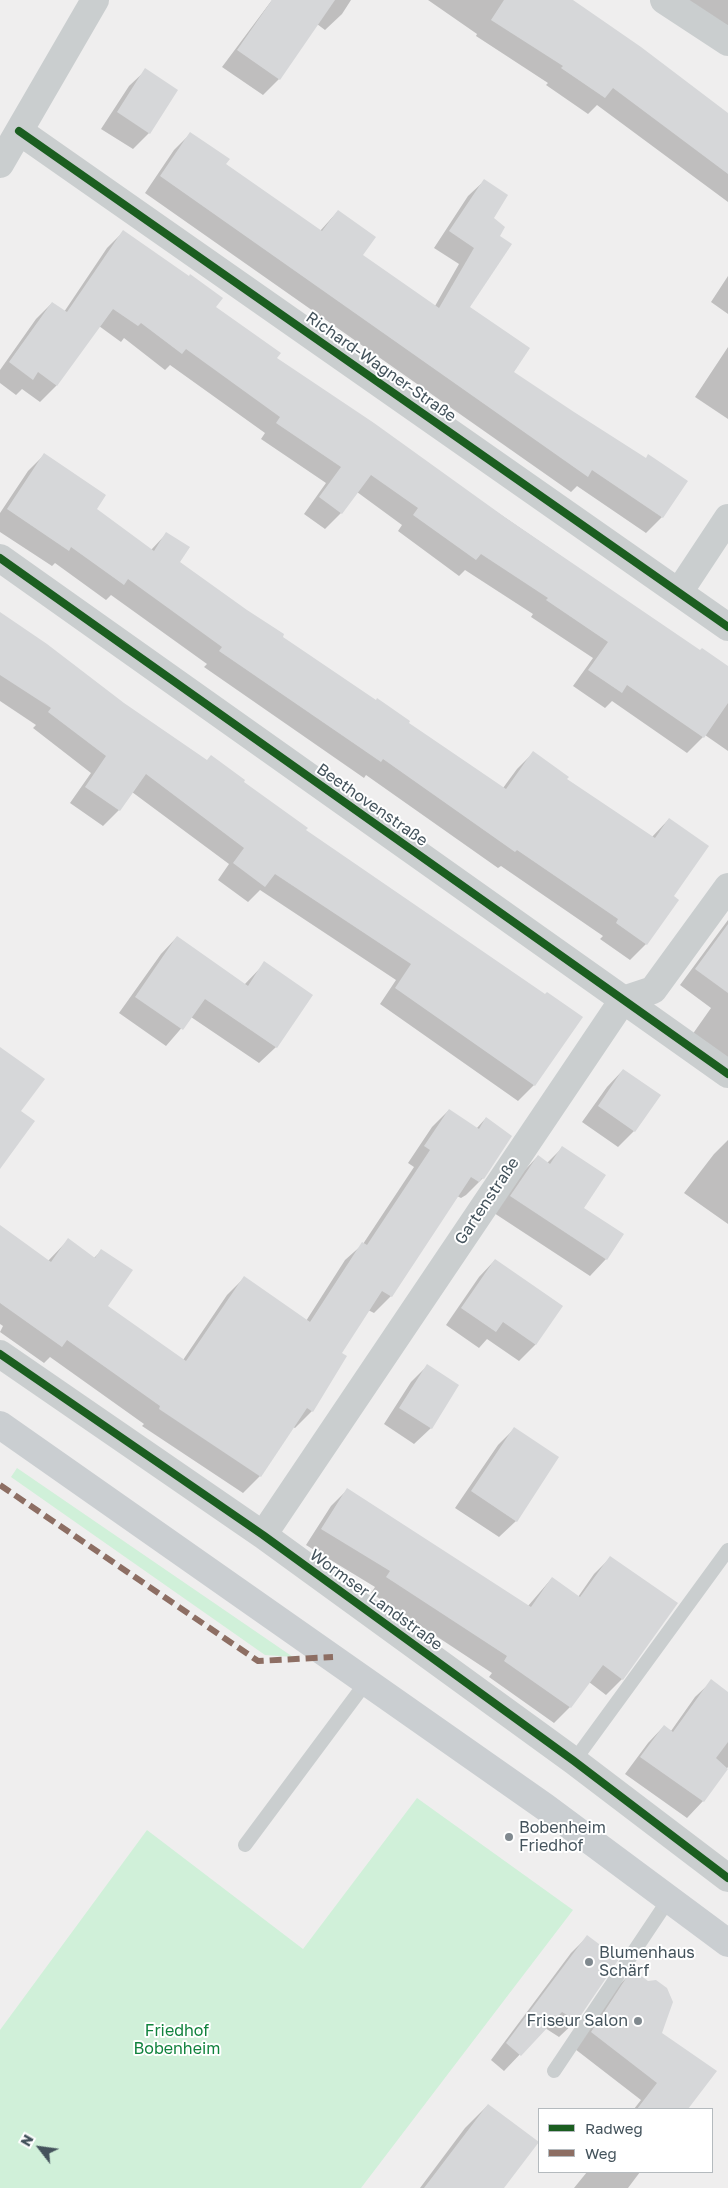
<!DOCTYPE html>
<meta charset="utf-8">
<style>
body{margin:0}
#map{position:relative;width:728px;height:2188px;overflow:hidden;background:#efeeee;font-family:"Golos Text",sans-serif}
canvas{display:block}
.legend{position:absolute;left:538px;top:2108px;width:175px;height:65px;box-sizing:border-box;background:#fff;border:1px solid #b4babe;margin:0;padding:6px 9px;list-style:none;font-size:15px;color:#44535c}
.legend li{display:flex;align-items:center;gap:10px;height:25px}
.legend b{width:25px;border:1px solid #b4babe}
.north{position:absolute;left:15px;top:2123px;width:50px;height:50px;-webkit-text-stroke:4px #fff;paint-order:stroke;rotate:300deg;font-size:14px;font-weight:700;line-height:20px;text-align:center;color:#44535c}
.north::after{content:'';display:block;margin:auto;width:18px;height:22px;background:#44535c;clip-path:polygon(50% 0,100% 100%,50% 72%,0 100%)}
</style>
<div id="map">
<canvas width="728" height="2188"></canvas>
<ul class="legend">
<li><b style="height:6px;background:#1b5e20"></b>Radweg</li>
<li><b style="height:6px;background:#8d6e63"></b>Weg</li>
</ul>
<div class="north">N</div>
</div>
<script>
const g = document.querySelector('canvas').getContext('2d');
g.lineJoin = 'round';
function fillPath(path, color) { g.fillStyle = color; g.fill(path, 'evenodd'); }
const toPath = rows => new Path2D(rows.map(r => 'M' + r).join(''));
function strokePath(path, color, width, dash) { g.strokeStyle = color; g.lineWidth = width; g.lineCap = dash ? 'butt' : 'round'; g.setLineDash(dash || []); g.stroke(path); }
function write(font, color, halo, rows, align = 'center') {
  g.font = font + ' "Golos Text",sans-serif'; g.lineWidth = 4; g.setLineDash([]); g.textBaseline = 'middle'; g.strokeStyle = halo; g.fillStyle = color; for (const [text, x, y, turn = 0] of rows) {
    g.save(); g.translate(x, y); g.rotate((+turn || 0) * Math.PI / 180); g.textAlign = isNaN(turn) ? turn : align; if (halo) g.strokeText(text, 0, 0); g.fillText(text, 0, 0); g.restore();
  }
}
const green = toPath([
 [17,1468,293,1657,265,1655,11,1477],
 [417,1798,573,1910,361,2188,0,2188,0,2030,147,1830,303,1949]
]);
const shadow = toPath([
 [272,0,351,0,342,14,325,30,317,24,279,79,263,95,222,67],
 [428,0,556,0,728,114,728,202,597,105,588,114,546,85,548,83,476,36,477,34],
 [685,0,728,0,728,26],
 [146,70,149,133,133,149,101,129,129,86],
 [190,134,225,164,320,231,338,211,361,255,435,306,459,264,434,248,468,196,484,181,492,219,468,308,513,372,662,517,646,533,577,486,571,492,145,193,174,150],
 [123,232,275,359,700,652,728,667,728,751,705,735,687,753,612,701,605,708,573,686,593,658,531,617,533,614,465,570,459,576,398,531,402,525,357,492,341,513,325,529,304,514,326,483,261,439,265,433,170,365,165,370,124,338,121,342,99,326,56,386,40,402,22,389,16,395,0,383,0,370,36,319,52,303,64,312,107,248],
 [728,276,728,314,711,302],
 [728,347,728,419,695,397],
 [44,455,95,509,151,550,166,534,179,562,281,637,503,788,517,769,533,753,565,779,651,838,669,819,672,897,646,944,630,960,600,939,603,936,501,866,498,868,366,775,364,778,204,667,207,664,111,595,106,600,55,563,52,566,0,532,0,513,28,471],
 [0,622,207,761,242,782,305,830,534,1085,518,1101,380,1004,396,980,260,890,248,902,218,880,229,864,132,792,119,810,103,826,70,803,91,773,33,728,36,725,0,701],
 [728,920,728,1065,685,1045,711,1008,680,985],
 [177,937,244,985,265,963,276,1047,259,1063,191,1017,166,1046,119,1013,161,954],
 [623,1070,634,1131,618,1147,582,1122,607,1087],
 [449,1110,476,1129,486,1118,483,1178,466,1195,461,1198,457,1196,391,1296,374,1313,368,1310,340,1353,312,1411,295,1428,293,1427,260,1476,243,1493,142,1426,144,1424,50,1357,44,1363,0,1332,3,1326,0,1324,0,1227,48,1261,68,1240,94,1258,102,1250,106,1306,183,1360,227,1295,244,1278,306,1321,345,1260,363,1244,414,1167,408,1163,432,1127],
 [728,1140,728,1224,684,1193,714,1154],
 [562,1148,582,1208,606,1259,590,1276,494,1213,522,1173,538,1156,547,1163],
 [495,1260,562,1306,535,1345,519,1361,487,1339,479,1348,446,1325,479,1277],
 [427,1366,431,1428,414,1444,384,1424,411,1382],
 [514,1429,516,1521,499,1537,455,1508,498,1445],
 [347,1490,528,1606,552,1578,578,1597,594,1574,610,1558,622,1679,606,1695,589,1682,570,1707,554,1723,489,1677,492,1673,371,1593,375,1587,306,1545,331,1506],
 [712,1681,728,1693,728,1767,703,1801,687,1818,625,1774,648,1743,664,1726,671,1731,695,1697],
 [587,1937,617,1959,576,2021,559,2037,545,2028,504,2071,491,2060,571,1953],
 [633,1971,648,1983,660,2033,715,2071,686,2109,634,2109,641,2100,575,2049,616,1988],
 [488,2105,503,2188,420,2188,465,2128],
 [587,2172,640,2172,628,2188,574,2188]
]);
const building = toPath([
 [272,0,335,0,280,80,237,50],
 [504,0,573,0,641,47,728,113,728,174,613,88,605,98,561,68,563,66,491,20],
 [145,68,178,90,150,134,117,112],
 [190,132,230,159,226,164,322,231,338,210,376,237,363,255,439,308,474,248,449,231,484,179,508,195,494,218,505,227,500,236,512,244,470,307,530,348,514,372,574,412,646,458,648,454,688,481,663,518,592,470,588,477,160,176],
 [123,230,189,276,190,274,223,298,216,307,281,353,277,358,374,423,506,518,700,650,702,648,728,666,728,703,704,738,627,685,622,693,588,670,608,642,546,600,548,598,481,554,476,560,413,515,418,508,371,475,342,514,319,497,341,467,276,423,280,417,186,349,182,354,141,323,138,326,113,309,57,386,38,372,33,380,9,362,52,302,67,312],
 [44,453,106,495,97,509,154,551,166,532,190,547,180,562,247,610,284,634,283,637,376,700,377,698,410,721,409,723,506,789,533,751,569,777,567,779,655,838,669,818,709,846,674,896,679,900,647,945,616,923,618,919,517,850,515,852,383,759,381,762,219,651,222,647,128,579,124,585,71,547,69,551,7,509],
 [0,612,47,644,124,703,207,760,211,755,245,780,244,782,308,828,306,830,545,994,547,992,583,1017,535,1086,395,988,411,964,275,874,265,887,233,863,244,848,146,774,120,811,85,787,106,756,48,712,51,708,0,675],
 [728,924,728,993,695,969],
 [177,936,248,986,264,961,313,995,277,1048,205,999,183,1030,135,997],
 [0,1047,45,1079,21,1111,35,1121,0,1169],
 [623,1069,661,1095,635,1132,598,1106],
 [449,1109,479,1129,486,1117,512,1136,484,1179,482,1178,479,1182,471,1177,392,1297,382,1291,342,1353,347,1356,313,1412,307,1408,261,1477,159,1409,160,1406,67,1340,62,1347,0,1303,0,1225,51,1262,68,1238,95,1258,101,1249,133,1270,108,1306,186,1361,244,1276,310,1322,362,1242,367,1245,430,1150,424,1146],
 [562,1146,606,1175,584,1208,624,1234,607,1260,510,1196,538,1155,550,1164],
 [495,1259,563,1306,536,1345,503,1322,496,1332,461,1308],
 [427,1364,459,1385,432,1429,399,1408],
 [514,1427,559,1457,517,1522,471,1491],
 [347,1488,531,1607,552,1577,580,1597,610,1556,678,1603,623,1680,603,1665,571,1708,504,1661,507,1656,386,1577,390,1571,321,1529],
 [711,1679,728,1692,728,1742,716,1758,728,1769,704,1802,640,1757,664,1725,673,1732],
 [587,1935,619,1959,577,2021,562,2012,521,2056,506,2043],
 [632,1969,648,1981,656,1980,667,1988,673,2002,662,2033,717,2071,688,2109,637,2109,657,2083,591,2032],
 [488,2104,539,2142,504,2188,424,2188]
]);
const lane = toPath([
 [574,1761,728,1550],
 [245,1845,367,1681],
 [554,2071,669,1899]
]);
const street = toPath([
 [664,0,728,42],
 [19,131,728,627],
 [0,164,95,0],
 [0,558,728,1074],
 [679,592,728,518],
 [0,1354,263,1535,574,1761,728,1878],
 [263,1535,623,1000,653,990,728,887]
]);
const secondary = toPath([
 [0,1425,545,1807,728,1943]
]);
const quiet = toPath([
 [0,1485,258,1661,333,1657]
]);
const cycleway = toPath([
 [19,131,728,627],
 [0,558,728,1074],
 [0,1354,263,1535,574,1761,728,1878]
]);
const markers = [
 [509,1837,5,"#80898f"],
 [589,1962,5,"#80898f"],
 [638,2021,5,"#80898f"]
];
const streetNames = [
 ["Richard-Wagner-Straße",381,367,35],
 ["Beethovenstraße",372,805,35],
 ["Gartenstraße",487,1201,-56],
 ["Wormser Landstraße",376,1600,36]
];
const poiNames = [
 ["Bobenheim",519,1828],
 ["Friedhof",519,1846],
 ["Blumenhaus",599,1953],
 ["Schärf",599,1971],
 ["Friseur Salon",628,2021,"right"]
];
const parkNames = [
 ["Friedhof",177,2031],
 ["Bobenheim",177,2049]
];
fillPath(green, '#d0f0d9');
fillPath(shadow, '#0003');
fillPath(building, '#d6d7d9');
strokePath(lane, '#cacecf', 14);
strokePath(street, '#cacecf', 28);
strokePath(secondary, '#caced1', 28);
strokePath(quiet, '#8d6e63', 6, [12, 6]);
strokePath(cycleway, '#1b5e20', 8);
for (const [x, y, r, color] of markers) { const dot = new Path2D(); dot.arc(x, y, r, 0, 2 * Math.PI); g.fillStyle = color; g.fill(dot); strokePath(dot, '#fff', 2); }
write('16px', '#44535c', '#fff', streetNames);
write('16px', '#44535c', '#fff', poiNames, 'left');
write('16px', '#10823d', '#fff', parkNames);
</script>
